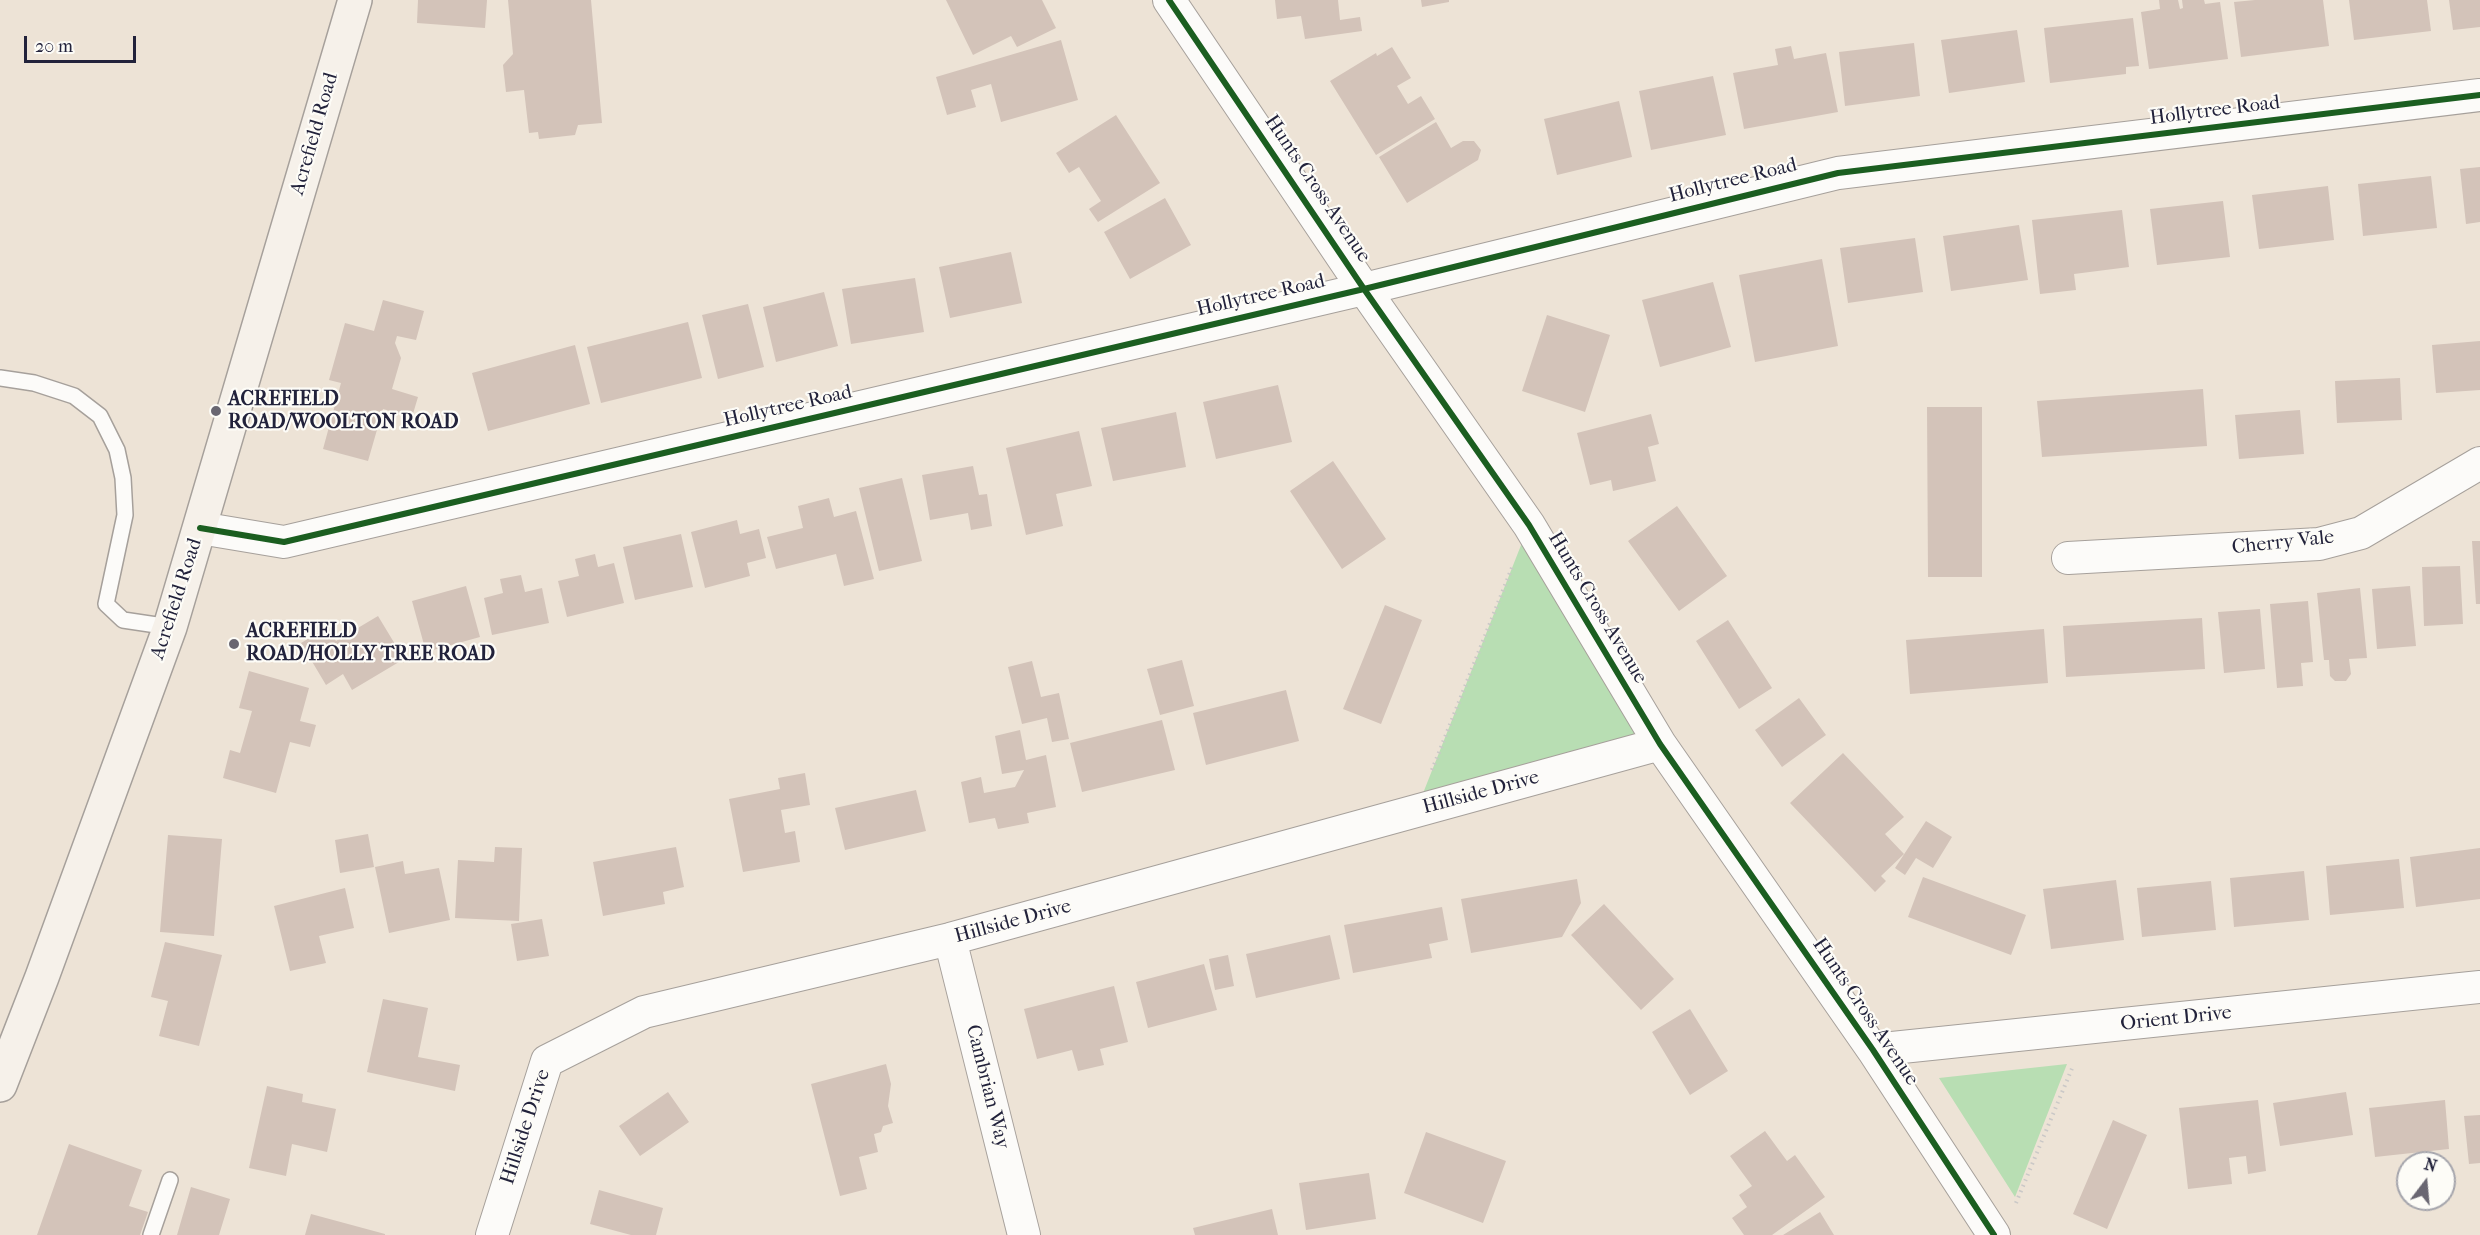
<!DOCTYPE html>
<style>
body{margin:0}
#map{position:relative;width:2480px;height:1235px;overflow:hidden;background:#ede3d6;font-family:"IM FELL French Canon",serif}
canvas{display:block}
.north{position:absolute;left:2396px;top:1151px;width:60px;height:60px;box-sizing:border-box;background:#fdfcf7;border:2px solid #a5a5ac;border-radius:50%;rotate:16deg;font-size:16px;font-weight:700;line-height:24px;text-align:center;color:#22223b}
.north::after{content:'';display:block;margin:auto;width:21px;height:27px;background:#696671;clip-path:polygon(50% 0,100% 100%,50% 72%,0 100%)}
.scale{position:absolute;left:24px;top:36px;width:112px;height:27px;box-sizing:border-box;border:3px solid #22223b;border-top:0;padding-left:8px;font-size:18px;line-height:21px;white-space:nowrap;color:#22223b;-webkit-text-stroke:4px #fdfcf7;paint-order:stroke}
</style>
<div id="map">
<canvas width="2480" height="1235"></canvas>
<div class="north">N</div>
<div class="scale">20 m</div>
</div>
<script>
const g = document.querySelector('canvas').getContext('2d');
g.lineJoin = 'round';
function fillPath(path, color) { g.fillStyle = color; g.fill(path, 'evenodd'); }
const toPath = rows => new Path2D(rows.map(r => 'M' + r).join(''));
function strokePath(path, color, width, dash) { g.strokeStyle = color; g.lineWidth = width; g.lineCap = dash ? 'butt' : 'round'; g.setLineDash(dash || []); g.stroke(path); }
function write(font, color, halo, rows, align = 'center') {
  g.font = font + ' "IM FELL French Canon",serif'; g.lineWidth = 4.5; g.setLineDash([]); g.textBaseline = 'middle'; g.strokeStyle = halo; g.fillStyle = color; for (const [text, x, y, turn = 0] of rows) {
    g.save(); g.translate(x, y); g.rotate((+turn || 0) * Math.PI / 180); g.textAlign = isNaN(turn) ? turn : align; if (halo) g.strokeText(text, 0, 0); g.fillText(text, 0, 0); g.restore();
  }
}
const green = toPath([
 [1529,525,1660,744,1416,811],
 [2067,1064,2015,1197,1939,1078]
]);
const building = toPath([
 [418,0,487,0,485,28,417,23],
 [508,0,591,0,602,123,578,125,575,135,539,139,538,132,529,133,524,90,506,92,503,65,513,54],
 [946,0,1042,0,1056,28,1017,47,1011,36,973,55],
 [1275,0,1338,0,1340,20,1360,17,1362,31,1305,39,1301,16,1277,19],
 [1421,0,1449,0,1449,2,1422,7],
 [2159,0,2178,0,2180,9,2183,8,2182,0,2204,0,2205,4,2220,2,2228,59,2149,69,2141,12,2160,9],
 [2255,0,2323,0,2329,46,2241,57,2234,2],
 [2349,0,2427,0,2431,31,2354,40],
 [2449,0,2480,0,2480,27,2453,30],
 [2133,18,2139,66,2126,67,2126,74,2050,83,2044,28],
 [2017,30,2025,82,1949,93,1941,40],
 [1061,40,1078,100,1001,122,991,84,971,90,976,107,947,115,936,77],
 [1914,43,1920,96,1845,106,1839,52],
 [1791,46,1794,59,1826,53,1838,112,1744,129,1733,73,1778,65,1775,49],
 [1392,47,1411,78,1397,86,1408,104,1421,96,1435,119,1376,155,1330,81,1376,53,1377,56],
 [1713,76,1726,135,1651,150,1639,91],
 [1619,101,1632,157,1557,175,1544,119],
 [1116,115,1160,183,1098,222,1089,209,1101,201,1079,167,1069,173,1056,153],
 [1436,122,1451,148,1463,141,1474,141,1481,150,1478,160,1407,203,1379,157],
 [2480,167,2480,222,2466,224,2460,169],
 [2431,176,2437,228,2363,236,2358,184],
 [2328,186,2334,240,2259,249,2252,195],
 [1165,198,1191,245,1130,279,1104,232],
 [2223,201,2230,257,2157,265,2150,209],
 [2122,210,2129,267,2074,274,2076,290,2040,294,2032,220],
 [2019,225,2028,280,1951,291,1943,236],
 [1915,238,1923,292,1848,303,1840,248],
 [1011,252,1022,303,950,318,939,267],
 [1822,259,1838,346,1755,362,1739,275],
 [915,278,924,332,851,344,842,289],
 [1713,282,1731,347,1660,367,1642,300],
 [824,292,838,346,776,362,763,307],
 [383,300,424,311,416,340,397,336,395,343,401,358,392,389,418,397,412,417,383,409,368,461,323,449,341,383,329,380,345,323,374,331],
 [748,304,764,367,718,379,702,315],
 [1547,315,1610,335,1585,412,1522,391],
 [688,322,702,378,601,403,587,347],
 [2480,341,2480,390,2436,393,2432,345],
 [575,345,590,404,488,431,472,373],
 [2400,378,2402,420,2337,423,2335,381],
 [1278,385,1292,442,1216,459,1203,402],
 [2203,389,2207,446,2042,457,2037,401],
 [1927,407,1982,407,1982,577,1928,577],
 [2300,410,2304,454,2239,459,2235,415],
 [1176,412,1186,467,1113,481,1101,428],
 [1651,414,1659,444,1648,447,1656,481,1613,491,1611,480,1590,485,1577,433],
 [1079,431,1092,486,1056,494,1063,526,1026,535,1006,448],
 [1333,461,1386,539,1342,569,1290,491],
 [973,466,979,495,987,494,992,526,971,530,968,513,930,520,922,475],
 [902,478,922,561,879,571,859,488],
 [829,498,834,517,856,511,874,579,844,586,836,554,776,569,767,537,803,528,798,506],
 [1677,506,1727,576,1679,611,1628,541],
 [737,520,740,534,759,529,766,558,747,563,750,576,705,588,691,532],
 [681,534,693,587,635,600,623,547],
 [2472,541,2480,541,2480,604,2476,604],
 [595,554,598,567,614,563,624,603,567,617,558,581,579,576,575,559],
 [2460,566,2463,624,2424,626,2422,567],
 [521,575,525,592,542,588,549,623,492,635,484,598,503,593,500,579],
 [466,586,480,637,426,652,412,601],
 [2410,586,2416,646,2377,649,2372,589],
 [2360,588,2367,658,2349,659,2351,674,2346,681,2335,681,2330,676,2329,660,2324,660,2317,593],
 [2308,601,2313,662,2301,663,2303,686,2277,688,2270,604],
 [1385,605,1422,620,1381,724,1343,709],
 [2260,609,2265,669,2224,673,2218,612],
 [378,616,404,659,352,690,343,674,326,685,301,643,328,627,336,641],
 [2202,618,2205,669,2066,677,2063,626],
 [1728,620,1772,688,1739,709,1696,641],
 [2044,629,2048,683,1910,694,1906,640],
 [1182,660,1194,706,1160,715,1147,669],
 [1032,661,1041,697,1059,693,1069,739,1052,742,1047,718,1022,724,1008,667],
 [249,671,309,688,300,721,316,725,310,747,290,742,276,793,223,778,230,750,240,753,252,711,239,708],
 [1286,690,1299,741,1206,765,1193,713],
 [1799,698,1826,735,1782,767,1755,730],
 [1162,720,1175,770,1082,792,1070,743],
 [1020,730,1026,760,1046,755,1056,807,1027,813,1029,823,998,829,995,818,969,823,961,782,981,777,984,793,1015,787,1024,770,1002,774,995,736],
 [1843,753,1904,817,1885,834,1904,854,1881,876,1886,881,1875,892,1790,803],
 [805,773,810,805,781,810,785,833,795,831,800,862,743,872,729,799,780,789,778,778],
 [916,790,926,831,845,850,835,808],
 [1926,821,1952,837,1933,868,1916,858,1905,875,1895,868],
 [368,834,374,867,340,873,335,840],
 [168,835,222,839,214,936,160,932],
 [495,847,522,848,519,921,455,918,458,860,494,862],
 [676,847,684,887,663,892,665,904,603,916,593,862],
 [2480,848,2480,899,2416,907,2410,857],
 [2399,859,2404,908,2330,915,2326,866],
 [403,861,405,874,439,868,450,920,389,933,375,867],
 [2304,871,2309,920,2234,927,2230,878],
 [1923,877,2026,915,2011,955,1908,917],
 [1577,879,1581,903,1562,937,1471,953,1461,899],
 [2116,880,2124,940,2051,949,2043,889],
 [2211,881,2216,930,2142,937,2137,888],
 [345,888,354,928,319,936,326,963,290,971,274,906],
 [1604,904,1674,979,1641,1010,1571,935],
 [1442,907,1448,940,1429,944,1432,958,1353,973,1344,925],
 [542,919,549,956,517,961,511,924],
 [1330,935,1340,979,1256,998,1246,954],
 [165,942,222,955,199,1046,159,1036,168,1001,151,997],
 [1228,955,1234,986,1215,990,1209,959],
 [1204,964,1217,1010,1148,1028,1136,982],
 [1114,986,1128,1042,1100,1049,1104,1065,1078,1071,1072,1050,1037,1059,1024,1009],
 [383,999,428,1008,418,1057,460,1065,455,1091,367,1072],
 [1690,1009,1728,1071,1690,1095,1652,1032],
 [886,1064,891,1084,888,1106,893,1123,883,1126,881,1132,874,1134,878,1152,859,1157,867,1189,840,1196,811,1084],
 [267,1086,303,1094,302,1102,336,1109,327,1152,292,1144,286,1176,249,1168],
 [668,1092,689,1122,640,1156,619,1126],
 [2346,1092,2353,1135,2280,1146,2273,1103],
 [2258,1100,2266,1171,2248,1174,2246,1156,2229,1158,2232,1184,2188,1189,2179,1108],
 [2445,1100,2449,1149,2375,1157,2369,1108],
 [2480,1115,2480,1163,2469,1164,2464,1116],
 [2113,1120,2147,1135,2107,1229,2073,1214],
 [1765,1131,1787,1161,1795,1155,1825,1197,1772,1235,1744,1235,1732,1218,1747,1207,1739,1195,1752,1186,1730,1156],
 [1426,1132,1506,1161,1483,1223,1404,1193],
 [69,1144,142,1170,129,1206,148,1212,140,1235,37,1235],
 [1369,1173,1376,1219,1306,1230,1299,1183],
 [191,1187,230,1199,219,1235,177,1235],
 [599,1190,663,1208,656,1235,631,1235,590,1224],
 [1272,1209,1278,1235,1195,1235,1193,1228],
 [1820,1212,1834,1235,1783,1235],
 [311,1214,385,1234,385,1235,305,1235]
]);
const path = toPath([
 [1432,770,1513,565],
 [2016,1203,2073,1066]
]);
const service = toPath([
 [0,378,34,383,74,396,100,416,117,450,123,478,125,515,106,604,123,620,170,627],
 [151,1235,170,1180]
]);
const minor = toPath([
 [1169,0,1364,289,1529,525,1660,744,1873,1050,1994,1235],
 [200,528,284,542,1364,289,1838,173,2480,95],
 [2068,558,2319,544,2361,533,2480,463],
 [950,939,1024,1235],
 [1873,1050,2480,987],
 [492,1235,547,1061,644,1012,950,939,1660,744]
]);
const secondary = toPath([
 [0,1085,42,977,170,627,355,0]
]);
const cycleway = toPath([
 [1169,0,1364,289,1529,525,1660,744,1873,1050,1994,1235],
 [200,528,284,542,1364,289,1838,173,2480,95]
]);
const markers = [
 [216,411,6,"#696671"],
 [234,644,6,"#696671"]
];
const streetNames = [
 ["Hollytree Road",2215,111,-7],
 ["Acrefield Road",315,134,-74],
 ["Hollytree Road",1733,181,-14],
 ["Hunts Cross Avenue",1317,189,56],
 ["Hollytree Road",1261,296,-13],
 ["Hollytree Road",788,407,-13],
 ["Cherry Vale",2283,543,-6],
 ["Acrefield Road",177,599,-72],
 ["Hunts Cross Avenue",1597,608,59],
 ["Hillside Drive",1481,793,-15],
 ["Hillside Drive",1013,922,-15],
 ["Hunts Cross Avenue",1865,1012,56],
 ["Orient Drive",2176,1019,-6],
 ["Cambrian Way",987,1087,76],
 ["Hillside Drive",526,1127,-72]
];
const poiNames = [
 ["ACREFIELD",228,400],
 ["ROAD/WOOLTON ROAD",228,423],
 ["ACREFIELD",246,632],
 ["ROAD/HOLLY TREE ROAD",246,655]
];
fillPath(green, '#b8deb3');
fillPath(building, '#d3c3b9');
strokePath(service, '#a6a09b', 18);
strokePath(minor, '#a6a09b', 34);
strokePath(secondary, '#a6a09b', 36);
strokePath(path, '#cac8c7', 4, [1.5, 4.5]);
strokePath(service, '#fcfbf9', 15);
strokePath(minor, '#fcfbf9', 32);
strokePath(secondary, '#f6f1ea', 33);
strokePath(cycleway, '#1b5e20', 6);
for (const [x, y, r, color] of markers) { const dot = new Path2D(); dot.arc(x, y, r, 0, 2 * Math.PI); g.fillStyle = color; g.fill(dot); strokePath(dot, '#fdfcf7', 2); }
write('20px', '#22223b', '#fdfcf7', streetNames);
write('bold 20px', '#22223b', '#fdfcf7', poiNames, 'left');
</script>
